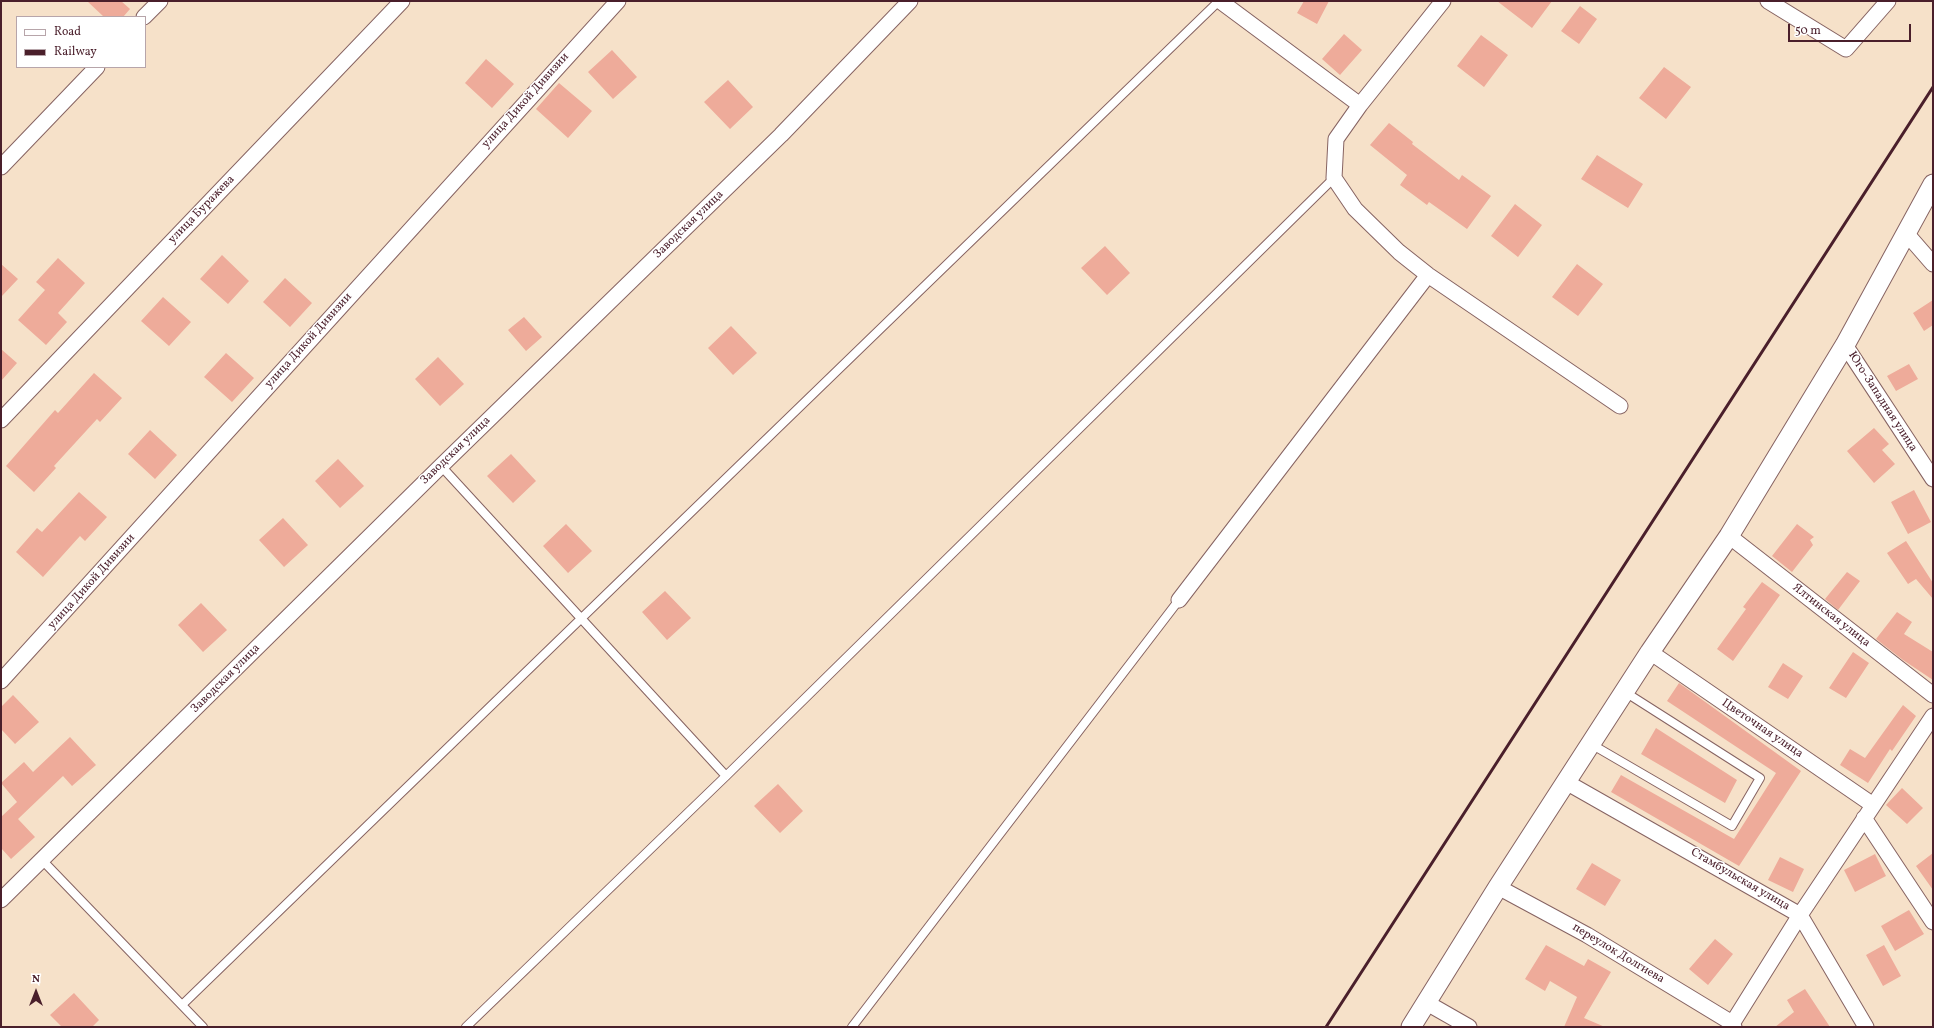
<!DOCTYPE html>
<meta charset="utf-8">
<style>
body{margin:0}
#map{position:relative;width:1934px;height:1028px;overflow:hidden;background:#f6e1c9;font-family:Vollkorn,serif}
canvas{display:block}
.frame{position:absolute;inset:0;border:2px solid #4a1f2b;pointer-events:none}
.legend{position:absolute;left:16px;top:16px;width:130px;height:52px;box-sizing:border-box;background:#fff;border:1px solid #b7a5aa;margin:0;padding:5px 7px;list-style:none;font-size:12px;color:#4a1f2b}
.legend li{display:flex;align-items:center;gap:8px;height:20px}
.legend b{width:20px;border:1px solid #b7a5aa}
.north{position:absolute;left:16px;top:972px;width:40px;height:40px;-webkit-text-stroke:3px #fff;paint-order:stroke;rotate:0deg;font-size:11px;font-weight:700;line-height:16px;text-align:center;color:#4a1f2b}
.north::after{content:'';display:block;margin:auto;width:14px;height:18px;background:#4a1f2b;clip-path:polygon(50% 0,100% 100%,50% 72%,0 100%)}
.scale{position:absolute;left:1788px;top:24px;width:123px;height:18px;box-sizing:border-box;border:2px solid #4a1f2b;border-top:0;padding-left:5px;font-size:12px;line-height:14px;white-space:nowrap;color:#4a1f2b;-webkit-text-stroke:3px #fff;paint-order:stroke}
</style>
<div id="map">
<canvas width="1934" height="1028"></canvas>
<div class="frame"></div>
<ul class="legend">
<li><b style="height:5px;background:#fff"></b>Road</li>
<li><b style="height:5px;background:#4a1f2b"></b>Railway</li>
</ul>
<div class="north">N</div>
<div class="scale">50 m</div>
</div>
<script>
const g = document.querySelector('canvas').getContext('2d');
g.lineJoin = 'round';
function fillPath(path, color) { g.fillStyle = color; g.fill(path, 'evenodd'); }
const toPath = rows => new Path2D(rows.map(r => 'M' + r).join(''));
function strokePath(path, color, width, dash) { g.strokeStyle = color; g.lineWidth = width; g.lineCap = dash ? 'butt' : 'round'; g.setLineDash(dash || []); g.stroke(path); }
function write(font, color, halo, rows, align = 'center') {
  g.font = font + ' Vollkorn,serif'; g.lineWidth = 3; g.setLineDash([]); g.textBaseline = 'middle'; g.strokeStyle = halo; g.fillStyle = color; for (const [text, x, y, turn = 0] of rows) {
    g.save(); g.translate(x, y); g.rotate((+turn || 0) * Math.PI / 180); g.textAlign = isNaN(turn) ? turn : align; if (halo) g.strokeText(text, 0, 0); g.fillText(text, 0, 0); g.restore();
  }
}
const building = toPath([
 [87,1,121,1,130,9,123,17,104,17],
 [1304,1,1329,1,1317,24,1297,13],
 [1497,1,1552,1,1532,28],
 [1580,6,1597,19,1579,44,1561,31],
 [1344,34,1362,50,1340,75,1322,59],
 [1481,35,1508,55,1484,87,1457,66],
 [612,50,637,77,613,99,588,72],
 [486,59,514,84,492,108,465,83],
 [1664,67,1691,87,1666,119,1639,98],
 [728,80,753,107,730,129,704,102],
 [559,83,592,111,568,138,536,109],
 [1389,123,1413,142,1412,144,1459,180,1462,175,1491,196,1467,229,1429,202,1427,205,1400,185,1407,175,1370,145],
 [1597,155,1643,184,1628,208,1581,179],
 [1515,204,1542,225,1518,257,1491,236],
 [1105,246,1130,273,1107,295,1081,268],
 [222,255,249,281,228,304,200,279],
 [58,258,85,283,58,313,67,322,46,345,18,320,45,290,36,282],
 [1,264,18,279,1,297],
 [1577,264,1603,284,1578,316,1552,297],
 [285,278,312,303,290,327,263,302],
 [163,297,191,322,169,346,141,321],
 [1933,300,1933,325,1924,331,1913,313],
 [524,317,542,337,526,351,508,330],
 [731,326,757,353,733,375,708,348],
 [1,349,17,363,1,381],
 [226,353,254,378,232,402,204,377],
 [438,357,464,384,440,406,415,379],
 [1909,364,1918,379,1896,391,1887,376],
 [94,373,122,398,100,422,97,419,54,466,56,468,34,492,6,466,55,410,58,413],
 [1874,428,1889,444,1882,450,1895,464,1874,483,1847,451],
 [150,430,177,455,155,479,128,454],
 [511,454,536,481,513,503,487,476],
 [338,459,364,486,340,508,315,481],
 [1914,490,1931,522,1908,534,1891,502],
 [79,492,107,517,85,541,80,536,43,577,16,552,37,528,42,532],
 [283,518,308,545,284,567,259,540],
 [566,524,592,551,568,573,543,546],
 [1797,524,1814,537,1810,540,1813,545,1792,572,1772,556],
 [1906,541,1933,583,1933,599,1916,579,1908,584,1887,553],
 [1847,572,1860,581,1838,610,1825,599],
 [1762,582,1780,595,1733,661,1717,649,1746,609,1743,607],
 [665,591,691,618,667,640,642,612],
 [201,603,227,630,203,652,178,625],
 [1897,612,1912,622,1904,634,1933,652,1933,680,1903,660,1876,639],
 [1853,652,1869,663,1846,698,1829,688],
 [1783,663,1803,676,1788,699,1768,687],
 [1679,683,1801,771,1739,866,1611,792,1621,775,1734,839,1776,773,1667,701],
 [13,695,39,722,15,744,1,729,1,707],
 [1903,705,1916,716,1892,751,1890,749,1868,783,1840,765,1850,749,1865,758],
 [1656,728,1737,780,1725,803,1641,754],
 [70,737,96,765,72,786,63,776,18,819,35,837,11,859,1,848,1,817,17,802,1,783,24,762,33,772],
 [778,784,803,811,780,833,754,806],
 [1902,788,1923,808,1907,824,1886,805],
 [1933,853,1933,890,1916,866],
 [1875,854,1886,876,1855,892,1844,870],
 [1780,857,1804,869,1793,892,1768,880],
 [1592,863,1621,880,1605,906,1576,889],
 [1909,910,1924,934,1895,951,1881,926],
 [1715,939,1733,954,1708,985,1689,969],
 [1546,945,1584,966,1588,959,1611,972,1584,1018,1605,1027,1564,1027,1577,997,1550,981,1545,991,1525,979],
 [1884,945,1901,976,1883,986,1866,955],
 [1805,989,1830,1027,1775,1027,1794,1012,1787,1000],
 [74,993,99,1020,92,1027,62,1027,50,1015]
]);
const service = toPath([
 [441,466,726,776],
 [1591,744,1732,826,1760,778,1625,692],
 [43,861,203,1027],
 [182,1005,1219,1],
 [466,1027,726,776,1334,178],
 [852,1027,1179,600]
]);
const minor = toPath([
 [1220,1,1360,105],
 [1443,1,1360,105,1336,139,1334,178,1355,209,1399,252,1428,275,1620,406],
 [1768,1,1846,49,1888,1],
 [144,17,160,1],
 [1,167,97,67],
 [1906,233,1933,264],
 [1845,345,1933,479],
 [1,420,402,1],
 [1729,536,1933,695],
 [1179,600,1428,275],
 [1650,652,1873,805],
 [1,681,618,1],
 [1566,782,1800,915,1866,1027],
 [1864,818,1933,922],
 [1498,887,1587,935,1732,1023,1734,1027],
 [1,900,441,466,781,135,910,1],
 [1427,1003,1469,1027],
 [1730,1027,1800,915,1933,716]
]);
const tertiary = toPath([
 [1411,1027,1498,887,1650,652,1729,536,1845,345,1933,184]
]);
const rail = toPath([
 [1326,1027,1933,87]
]);
const streetNames = [
 ["улица Дикой Дивизии",526,101,-48],
 ["улица Буражева",202,210,-46],
 ["Заводская улица",689,225,-44],
 ["улица Дикой Дивизии",309,341,-48],
 ["Юго-Западная улица",1882,402,57],
 ["Заводская улица",456,451,-44],
 ["улица Дикой Дивизии",92,582,-48],
 ["Ялтинская улица",1831,616,38],
 ["Заводская улица",226,679,-45],
 ["Цветочная улица",1762,729,34],
 ["Стамбульская улица",1740,880,30],
 ["переулок Долгиева",1618,954,31]
];
fillPath(building, '#eeab9a');
strokePath(service, '#866362', 10);
strokePath(minor, '#866362', 17);
strokePath(tertiary, '#866362', 21);
strokePath(service, '#fff', 8);
strokePath(minor, '#fff', 15);
strokePath(tertiary, '#fff', 19);
strokePath(rail, '#4a1f2b', 3);
write('12px', '#4a1f2b', '#fff', streetNames);
</script>
